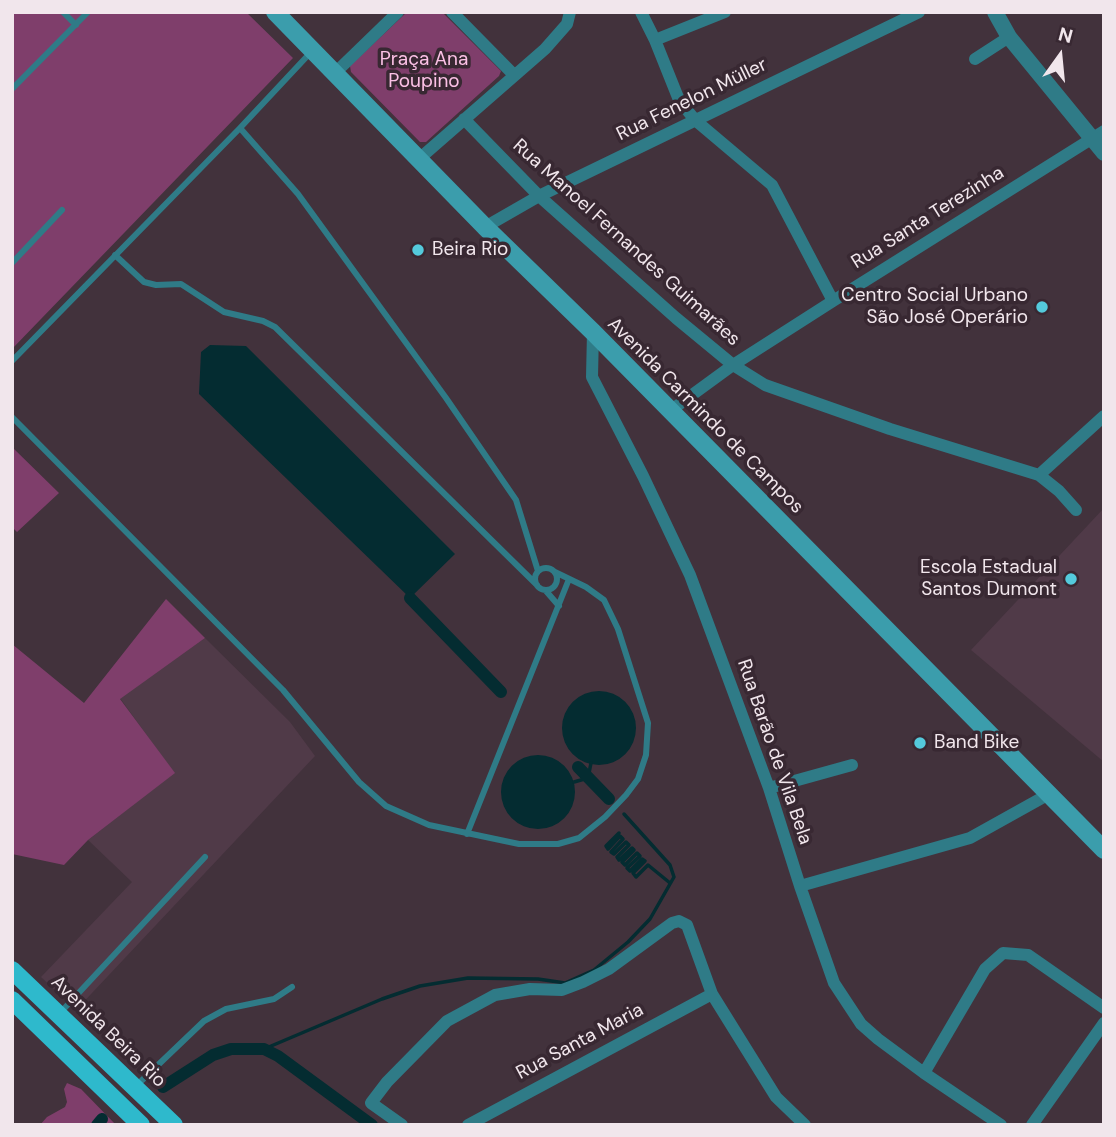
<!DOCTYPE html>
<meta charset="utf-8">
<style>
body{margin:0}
#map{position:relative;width:1116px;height:1137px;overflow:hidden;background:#42323c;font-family:"DM Sans",sans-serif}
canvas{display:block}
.frame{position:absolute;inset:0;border:14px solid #f1e6ec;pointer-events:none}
.north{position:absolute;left:1025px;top:21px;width:70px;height:70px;-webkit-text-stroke:5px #382832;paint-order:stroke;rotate:15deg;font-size:19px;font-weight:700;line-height:28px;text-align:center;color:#f1e6ec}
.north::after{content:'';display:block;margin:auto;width:24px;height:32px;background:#f1e6ec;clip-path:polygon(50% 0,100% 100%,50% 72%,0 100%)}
</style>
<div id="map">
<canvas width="1116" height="1137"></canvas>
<div class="frame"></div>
<div class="north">N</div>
</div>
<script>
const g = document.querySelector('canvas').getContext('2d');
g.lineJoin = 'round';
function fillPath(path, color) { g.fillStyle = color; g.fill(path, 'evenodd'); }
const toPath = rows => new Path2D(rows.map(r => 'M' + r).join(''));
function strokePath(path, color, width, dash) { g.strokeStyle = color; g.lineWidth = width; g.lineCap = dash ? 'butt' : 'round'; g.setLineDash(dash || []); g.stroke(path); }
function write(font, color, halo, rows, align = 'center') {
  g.font = font + ' "DM Sans",sans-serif'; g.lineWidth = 7; g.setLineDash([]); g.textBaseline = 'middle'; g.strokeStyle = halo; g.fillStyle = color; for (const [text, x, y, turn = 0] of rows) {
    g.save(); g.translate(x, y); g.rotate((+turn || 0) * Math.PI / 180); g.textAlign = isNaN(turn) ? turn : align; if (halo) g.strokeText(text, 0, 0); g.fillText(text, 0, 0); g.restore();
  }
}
const built = toPath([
 [1104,508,1104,762,971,650],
 [205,638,290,722,315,756,76,1010,41,977,132,882,88,840,174,773,120,698]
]);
const green = toPath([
 [12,12,246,12,293,58,12,349],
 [407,12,442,12,501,71,499,76,426,142,420,142,351,72,350,66],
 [12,447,59,493,17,532,12,527],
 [166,599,205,638,120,699,175,773,88,840,64,865,12,854,12,644,84,703],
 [67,1083,81,1089,116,1125,40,1125,47,1117,65,1107,67,1102,64,1089]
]);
const water = toPath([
 [210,345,246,346,455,554,410,598,199,394,201,352],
 '562 728a37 37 0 1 1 74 0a37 37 0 1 1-74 0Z',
 '501 792a37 37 0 1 1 74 0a37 37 0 1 1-74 0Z'
]);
const stream = toPath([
 [574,782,588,778,591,763],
 [619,833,606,846,608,849,620,836,623,839,611,852,614,854,626,842,629,845,617,857,619,860,632,848,634,850,622,862,625,865,637,853,640,856,627,868,630,871,642,859,645,861,633,873,636,877,648,865,670,883],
 [264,1049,382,999,420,986,468,978,538,979,565,983,594,970,628,942,650,919,674,877,670,865,624,814]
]);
const canal = toPath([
 [410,598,501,692],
 [578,767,609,799],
 [163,1087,213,1055,231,1049,264,1049,278,1056,372,1125],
 [97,1125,102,1119]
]);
const service = toPath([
 [63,12,76,25],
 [12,89,88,12],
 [240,128,298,194,446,398,516,500,538,571],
 [115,255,144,282,156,285,181,284,224,312,263,321,275,327,537,585],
 [12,263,62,210],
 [12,361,240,128,312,51],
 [12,417,283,690,359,782,386,806,429,825,519,844,558,844,579,838,605,817,626,795,638,779,646,755,648,723,618,629,604,600,586,587,555,572],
 '535 579a11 11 0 1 1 22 0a11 11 0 1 1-22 0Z',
 [546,591,559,606],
 [467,834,569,579],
 [60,1013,205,857],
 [136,1086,204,1021,226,1009,274,999,292,987]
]);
const minor = toPath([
 [452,12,514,75],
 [641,12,655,40,679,100,695,120,772,185,833,301],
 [655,40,725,12],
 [975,59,1009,37],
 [335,73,398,12],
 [464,119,539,196,676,318,733,365,765,385,890,429,1039,475,1059,491,1076,510],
 [419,159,545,49,567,24,570,12],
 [485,227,539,196,919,12],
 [593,332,592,377,643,476,690,575,769,788,800,886,834,983,861,1024,878,1039,924,1073,1001,1125],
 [670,411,733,365,833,301,1104,131],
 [1039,475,1104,416],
 [769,788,852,765],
 [800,886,970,838,1049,794],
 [924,1073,985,969,1003,953,1028,955,1104,1008],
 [402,1125,371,1103,387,1082,447,1021,495,995,530,989,562,990,583,982,609,969,672,923,679,921,687,925,712,994,776,1097,805,1125],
 [468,1125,712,994],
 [1032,1125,1104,1023]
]);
const tertiary = toPath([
 [995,12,1009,37,1104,153]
]);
const secondary = toPath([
 [275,12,485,227,593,332,1104,850]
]);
const primary = toPath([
 [12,970,174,1125],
 [12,1000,141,1125]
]);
const markers = [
 [418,250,7,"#54cadc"],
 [1042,307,7,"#54cadc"],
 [1071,579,7,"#54cadc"],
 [920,743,7,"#54cadc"]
];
const parkNames = [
 ["Praça Ana",424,60],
 ["Poupino",424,82]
];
const streetNames = [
 ["Rua Fenelon Müller",692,100,-26],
 ["Rua Santa Terezinha",928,218,-32],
 ["Rua Manoel Fernandes Guimarães",626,243,42],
 ["Avenida Carmindo de Campos",705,416,45],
 ["Rua Barão de Vila Bela",774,752,71],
 ["Avenida Beira Rio",108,1032,44],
 ["Rua Santa Maria",580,1042,-28]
];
const poiNames = [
 ["Beira Rio",432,250],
 ["Centro Social Urbano",1028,296,"right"],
 ["São José Operário",1028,318,"right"],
 ["Escola Estadual",1057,568,"right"],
 ["Santos Dumont",1057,590,"right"],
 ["Band Bike",934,743]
];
fillPath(built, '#503a48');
fillPath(green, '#7f3e6b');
fillPath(water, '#042c31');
strokePath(stream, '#042c31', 3.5);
strokePath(canal, '#042c31', 12);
strokePath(service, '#2f7b87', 6);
strokePath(minor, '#2f7b87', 12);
strokePath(tertiary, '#2f7b87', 16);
strokePath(secondary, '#3b9dac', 18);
strokePath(primary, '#2eb9cc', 18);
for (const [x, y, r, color] of markers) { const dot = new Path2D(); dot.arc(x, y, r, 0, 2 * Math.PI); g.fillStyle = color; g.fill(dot); strokePath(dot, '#382832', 2.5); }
write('19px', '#fcc1e6', '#382832', parkNames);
write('19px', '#f1e6ec', '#382832', streetNames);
write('19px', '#f1e6ec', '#382832', poiNames, 'left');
</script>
